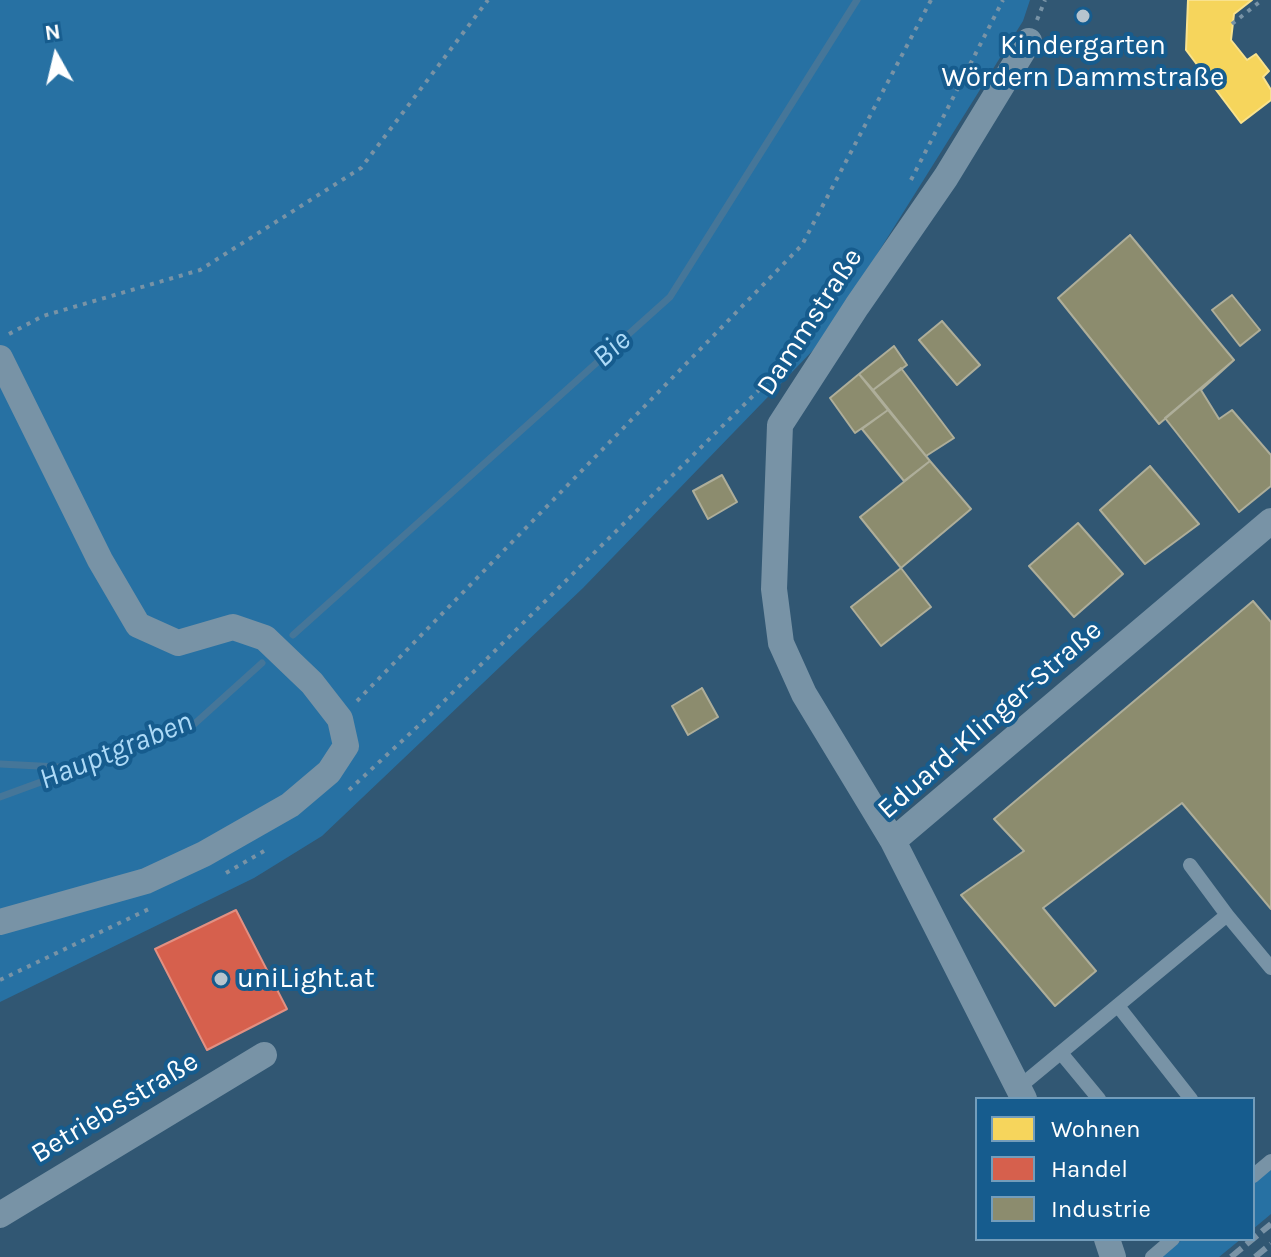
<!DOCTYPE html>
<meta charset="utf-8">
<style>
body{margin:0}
#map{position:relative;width:1271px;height:1257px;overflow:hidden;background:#315773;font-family:Karla,sans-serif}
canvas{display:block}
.legend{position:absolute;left:975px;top:1097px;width:280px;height:144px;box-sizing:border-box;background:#165c8e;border:2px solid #739dbb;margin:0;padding:10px 14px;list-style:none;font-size:24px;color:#fff}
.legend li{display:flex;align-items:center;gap:16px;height:40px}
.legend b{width:40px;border:2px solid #739dbb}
.north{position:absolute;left:16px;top:16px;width:80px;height:80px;-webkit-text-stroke:6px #165c8e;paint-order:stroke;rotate:352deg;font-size:22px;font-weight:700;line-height:32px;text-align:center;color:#fff}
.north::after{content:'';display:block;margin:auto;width:28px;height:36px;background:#fff;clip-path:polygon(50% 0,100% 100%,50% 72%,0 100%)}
</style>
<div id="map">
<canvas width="1271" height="1257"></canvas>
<ul class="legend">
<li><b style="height:22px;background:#f6d55c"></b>Wohnen</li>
<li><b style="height:22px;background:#d6604d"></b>Handel</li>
<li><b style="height:22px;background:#8c8c6e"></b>Industrie</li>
</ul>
<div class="north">N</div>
</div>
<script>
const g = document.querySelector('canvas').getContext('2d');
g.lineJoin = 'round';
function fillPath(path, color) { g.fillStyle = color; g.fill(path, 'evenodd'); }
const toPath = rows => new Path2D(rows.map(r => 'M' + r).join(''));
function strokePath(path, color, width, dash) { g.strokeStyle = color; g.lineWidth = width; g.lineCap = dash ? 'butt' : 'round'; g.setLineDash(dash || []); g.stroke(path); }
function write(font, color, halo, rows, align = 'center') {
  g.font = font + ' Karla,sans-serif'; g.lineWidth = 8; g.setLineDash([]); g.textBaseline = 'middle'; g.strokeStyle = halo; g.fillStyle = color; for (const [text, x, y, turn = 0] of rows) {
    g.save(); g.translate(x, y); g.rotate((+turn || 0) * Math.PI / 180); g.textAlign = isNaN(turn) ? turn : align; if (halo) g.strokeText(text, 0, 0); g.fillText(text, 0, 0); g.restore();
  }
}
const green = toPath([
 [0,0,1030,0,1023,21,824,339,583,588,322,836,254,878,0,1002],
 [1271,1168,1271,1214,1253,1229,1253,1182],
 [1183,1239,1241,1239,1219,1257,1161,1257]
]);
const homes = toPath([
 [1188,0,1252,0,1234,14,1231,40,1247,60,1256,54,1269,71,1263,77,1271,90,1271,100,1241,123,1186,50,1188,0]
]);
const shops = toPath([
 [236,910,287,1009,207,1050,155,949,236,910]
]);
const industry = toPath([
 [1130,235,1234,360,1159,424,1058,298,1130,235],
 [1232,295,1260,330,1240,346,1212,310,1232,295],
 [942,321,980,365,957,385,919,340,942,321],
 [894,346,907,365,873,390,859,374,894,346],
 [1234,360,1201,390,1219,419,1232,410,1271,455,1271,486,1239,512,1165,418,1234,360],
 [901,368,954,438,926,456,873,390,901,368],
 [859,374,888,410,855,433,830,398,859,374],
 [888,410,930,461,904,481,862,429,888,410],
 [930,461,971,509,901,568,860,517,930,461],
 [1150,466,1199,524,1145,564,1100,510,1150,466],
 [722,475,737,502,708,519,693,491,722,475],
 [1078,523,1123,574,1074,617,1029,566,1078,523],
 [901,568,931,607,881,646,851,607,901,568],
 [1253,601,1271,622,1271,909,1182,803,1043,908,1096,971,1055,1006,961,895,1024,851,994,819,1253,601],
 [702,688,718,717,688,735,672,706,702,688]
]);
const stream = toPath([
 [293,635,670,297,857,0],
 [0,764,78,768],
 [0,797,191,727,262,663]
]);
const path = toPath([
 [1037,20,1045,0],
 [1232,24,1262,0],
 [911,180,1003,0],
 [9,334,43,316,200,270,361,168,488,0],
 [357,701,802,245,931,0],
 [349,790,430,715,760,389,862,250],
 [226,873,264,851],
 [0,980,153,907]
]);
const service = toPath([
 [1190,865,1227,915],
 [1118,1006,1191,1099],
 [1061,1053,1099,1099],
 [1018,1088,1227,915,1271,968],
 [1253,1176,1271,1161],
 [1152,1257,1173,1239]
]);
const minor = toPath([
 [0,358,100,560,138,625,178,643,233,627,265,638,312,683,340,719,346,746,329,772,290,805,204,854,146,881,0,922],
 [893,841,804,694,781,643,774,589,780,425,857,306,946,177,1029,41],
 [1024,1099,893,841,1271,521],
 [0,1215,264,1055],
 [1107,1239,1113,1257]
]);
const rail = toPath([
 [1231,1257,1271,1224],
 [1255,1257,1271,1244]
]);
const markers = [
 [1083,16,8,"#b7c4ce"],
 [221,979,8,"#b7c4ce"]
];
const poiNames = [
 ["Kindergarten",1083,46],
 ["Wördern Dammstraße",1083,78],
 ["uniLight.at",237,979,"left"]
];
const streetNames = [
 ["Dammstraße",810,322,-57],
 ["Eduard-Klinger-Straße",990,720,-41],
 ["Betriebsstraße",115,1108,-31]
];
const waterNames = [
 ["Bie",612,349,-42],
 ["Hauptgraben",116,751,-22]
];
fillPath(green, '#2771a3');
fillPath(homes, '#f6d55c');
strokePath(homes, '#f9e28d', 2);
fillPath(shops, '#d6604d');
strokePath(shops, '#e29082', 2);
fillPath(industry, '#8c8c6e');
strokePath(industry, '#aeae9a', 2);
strokePath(stream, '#457699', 7);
strokePath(path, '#7893a6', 4, [4, 6]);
strokePath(service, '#7893a6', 14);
strokePath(minor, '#7893a6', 26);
strokePath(rail, '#7a93a6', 6, [14, 6]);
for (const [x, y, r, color] of markers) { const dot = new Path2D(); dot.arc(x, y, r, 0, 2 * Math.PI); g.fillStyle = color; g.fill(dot); strokePath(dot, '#165c8e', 3); }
write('28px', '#fff', '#165c8e', poiNames);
write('28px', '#fff', '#165c8e', streetNames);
write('italic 30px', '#addaf7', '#165c8e', waterNames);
</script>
